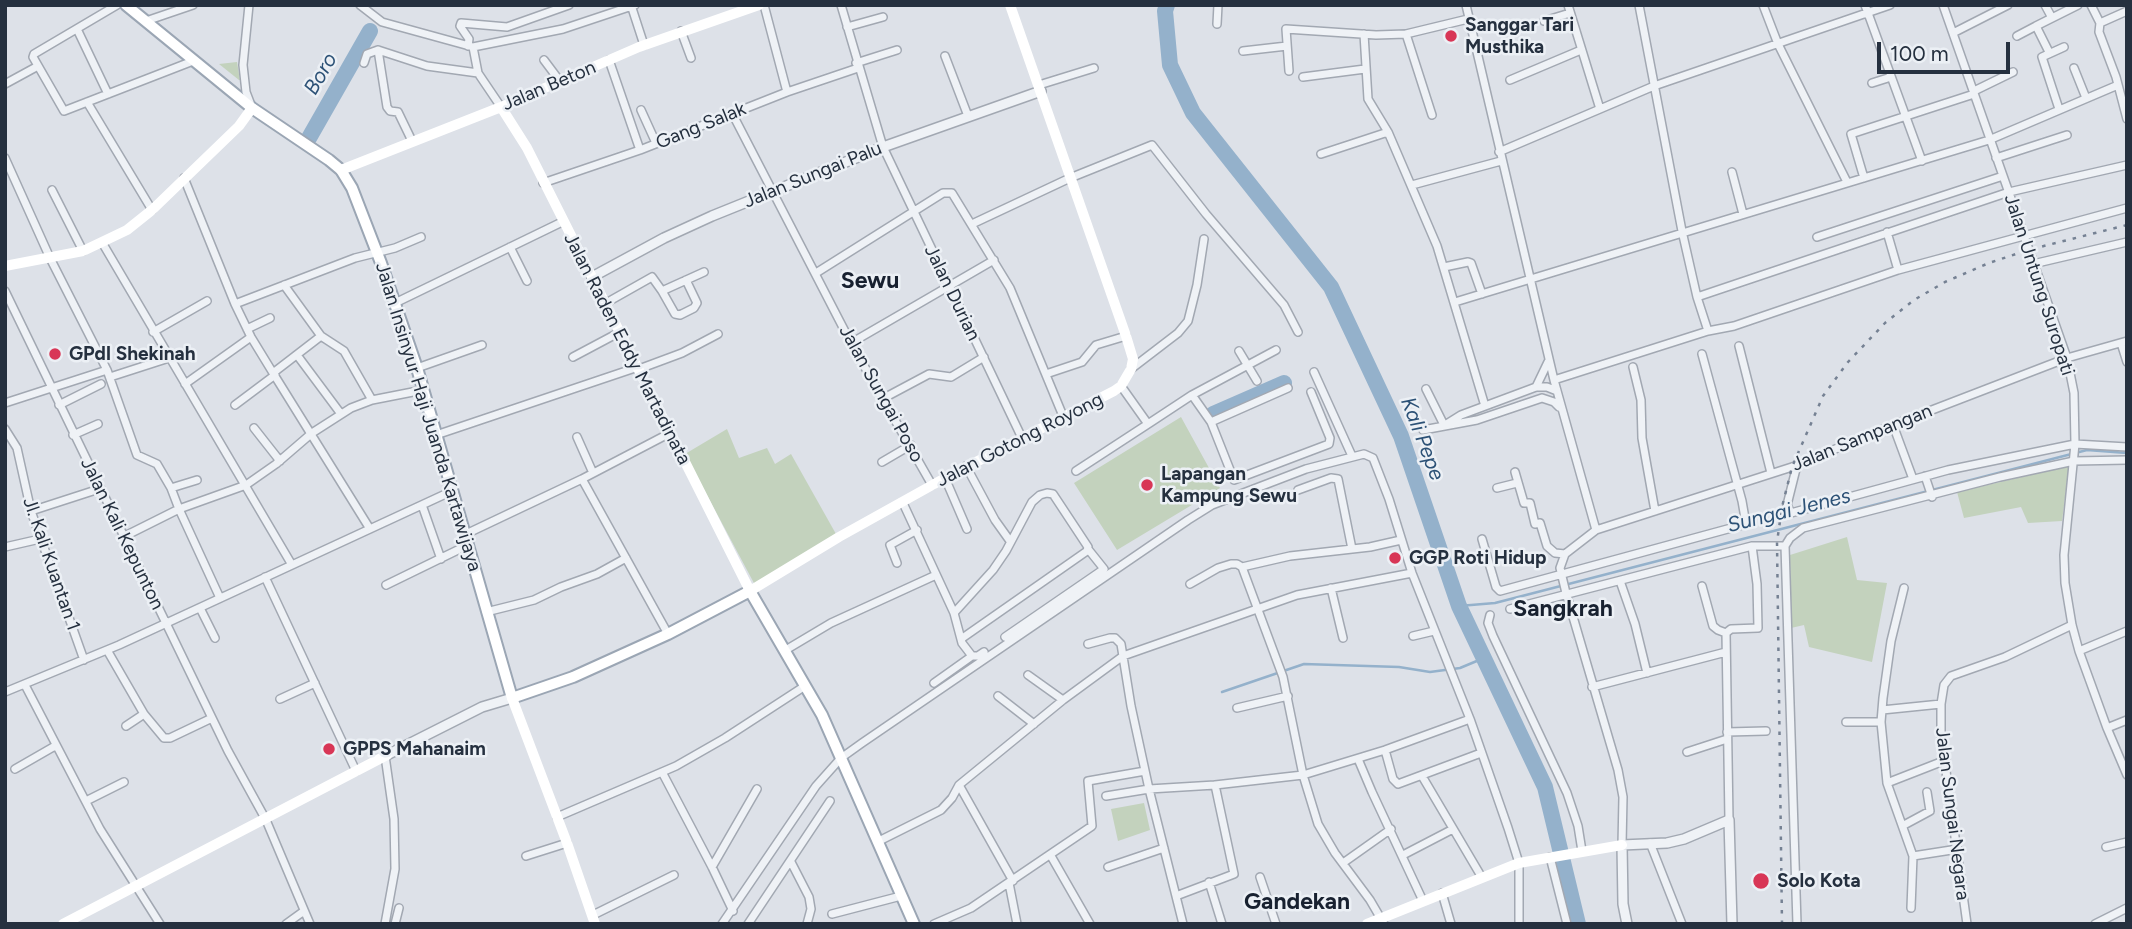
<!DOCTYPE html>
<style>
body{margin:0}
#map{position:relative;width:2132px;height:929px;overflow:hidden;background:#dde1e8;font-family:Figtree,sans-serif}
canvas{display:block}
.frame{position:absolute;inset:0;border:7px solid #25303f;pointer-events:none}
.scale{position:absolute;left:1877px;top:42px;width:133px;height:32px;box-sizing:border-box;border:4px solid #25303f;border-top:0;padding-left:9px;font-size:21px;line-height:24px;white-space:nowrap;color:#25303f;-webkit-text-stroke:5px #ecf0f5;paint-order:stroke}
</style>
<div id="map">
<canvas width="2132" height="929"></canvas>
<div class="frame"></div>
<div class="scale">100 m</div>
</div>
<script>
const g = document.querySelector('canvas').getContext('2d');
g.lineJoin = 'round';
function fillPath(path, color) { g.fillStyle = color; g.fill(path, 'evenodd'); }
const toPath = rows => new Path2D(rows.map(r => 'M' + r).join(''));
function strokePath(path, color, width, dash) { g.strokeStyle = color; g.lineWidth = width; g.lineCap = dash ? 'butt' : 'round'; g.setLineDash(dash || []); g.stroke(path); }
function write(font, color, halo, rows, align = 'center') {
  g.font = font + ' Figtree,sans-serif'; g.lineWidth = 5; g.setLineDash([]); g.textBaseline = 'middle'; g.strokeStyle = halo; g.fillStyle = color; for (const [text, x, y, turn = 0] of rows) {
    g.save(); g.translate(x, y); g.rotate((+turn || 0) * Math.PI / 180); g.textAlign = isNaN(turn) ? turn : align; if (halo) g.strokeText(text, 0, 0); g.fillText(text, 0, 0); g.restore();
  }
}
const green = toPath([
 [237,62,240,80,239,80,219,64],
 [1181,417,1220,488,1117,550,1074,483],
 [727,429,739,458,767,448,775,464,791,454,836,534,755,585,685,454],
 [2069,466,2062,521,2028,523,2021,507,1964,518,1957,492],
 [1847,537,1857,580,1887,583,1872,662,1809,647,1804,625,1791,628,1790,555],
 [1144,803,1150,830,1118,841,1111,809]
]);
const stream = toPath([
 [1459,606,1495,603,2087,450,2127,453],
 [1222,692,1304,664,1399,667,1430,672,1460,668,1484,658]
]);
const river = toPath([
 [1167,5,1165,11,1170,65,1193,113,1331,287,1401,436,1459,606,1545,787,1578,924],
 [309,138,370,31],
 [1213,414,1284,383]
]);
const minor = toPath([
 [117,5,34,54,33,57,64,111,193,61],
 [249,5,243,65,246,92,251,105],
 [360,5,382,22,473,47,563,29,635,5],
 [631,5,644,45],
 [764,5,787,92],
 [841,5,883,147,1022,438],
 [1466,5,1554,380,1596,530],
 [1568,5,1600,109],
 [1639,5,1682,231,1697,297,1708,331],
 [1763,5,1778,44,1847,182],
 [1865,5,1922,161],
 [1943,5,2067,358,2074,393,2075,444,2064,555,2065,583,2072,625,2079,651,2107,728,2127,775],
 [2045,5,2052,18,2036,26,2049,52],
 [2091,5,2100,23],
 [2127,11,2100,23,2099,32,2116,77,2127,119],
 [2052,18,2078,5],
 [146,21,193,5],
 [1544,21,1570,13],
 [1217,24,1218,5],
 [847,27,883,17],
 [77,29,108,94],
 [681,31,691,58],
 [1953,33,2008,5],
 [1364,34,1368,99,1388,132,1437,246,1485,406],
 [1406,34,1468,19],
 [2017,36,2036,26],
 [468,46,469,39,460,26,461,23,507,27,569,5],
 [473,47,478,73,501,107],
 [378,50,387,107,390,111,398,112,412,141],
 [1243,51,1287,46],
 [945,56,968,116],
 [544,60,559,80],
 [609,60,640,150],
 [364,63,367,54,378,50,427,66,478,73],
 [856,63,897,50],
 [2074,68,2086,98],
 [1289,71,1286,29,1376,35,1406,34,1432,115],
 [1303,77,1365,69],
 [1510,80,1581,50],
 [1872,83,1891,77],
 [5,84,38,66],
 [1039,85,1094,68],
 [1974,91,2013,72],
 [87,102,152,210],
 [2059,109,2042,57,2064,47],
 [641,110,656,143],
 [732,113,851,343,932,485],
 [1499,152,1654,86,1890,5],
 [1321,154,1388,132],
 [5,158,50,258,107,370,137,455,157,464,171,488],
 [1996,158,2067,135],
 [1732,172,1743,214],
 [184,178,235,304,355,258,395,248,421,237],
 [1864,178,1851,134,1974,94],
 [543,183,640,150,787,92,858,68],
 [1412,185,1501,161],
 [52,190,83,251],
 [972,224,1070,178,1152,145,1206,214,1284,305,1298,332],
 [1887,232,1898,270],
 [1817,237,2003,176],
 [103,244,292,565],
 [510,247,527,281],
 [2033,264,2127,242],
 [1444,267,1468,262,1471,263,1482,294],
 [816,273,943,193,952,193,1010,288,1063,416],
 [284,285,321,336,344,351,372,400],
 [5,291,228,751,266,820,310,924],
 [662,291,675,314,680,315,694,308,697,303,686,280],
 [1697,297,2009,192,2127,165],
 [1455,302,1989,140,2118,85],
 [395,303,562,222],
 [606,303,652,277,662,291,704,272],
 [235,304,251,337,273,373,321,336],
 [247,329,270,318],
 [153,332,207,301],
 [851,343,994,260],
 [2121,343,2127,362],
 [1739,346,1771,473],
 [1239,351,1257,381],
 [297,355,341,414],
 [573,357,620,332],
 [1633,367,1641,400,1642,438,1655,511],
 [417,368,482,345],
 [639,369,682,353,718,334],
 [1131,369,1178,333,1188,321,1197,285,1204,239],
 [1314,372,1352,456],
 [273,373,370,529],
 [1046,374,1082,362,1096,345,1126,336],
 [110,377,169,358],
 [1554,380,1708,331,1734,326,1898,270,2127,208],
 [185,384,251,337],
 [1121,386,1148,424,1192,395,1276,350],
 [1536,387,1548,362],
 [1426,389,1444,425],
 [1192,395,1211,422,1234,480,1329,444,1330,438,1311,392],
 [884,398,929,374,951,377,984,357],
 [5,403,107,370],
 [59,405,101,384],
 [235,405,275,375],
 [1211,422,1288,388],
 [1445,425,1461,415,1536,387,1547,387,1557,391],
 [1893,425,1913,479],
 [254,428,280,461],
 [5,429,17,448,31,511,84,660],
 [1423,430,1477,420,1542,398,1554,402,1559,407],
 [73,435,98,424],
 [436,435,638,367],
 [577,437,593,473],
 [882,462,911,445],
 [1797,465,1787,505,1791,513,1948,470,2075,444,2127,447],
 [966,466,995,520,1010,541],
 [1076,471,1148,424],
 [1515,472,1524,503,1530,503,1535,524,1540,523,1547,546,1555,553,1565,554],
 [1925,476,1932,497],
 [945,478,967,529],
 [582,479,668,634],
 [1497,488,1517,483],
 [1298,490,1331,478,1338,479,1352,549],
 [903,503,954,613,962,643,972,656],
 [422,505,441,559],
 [31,511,99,489],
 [466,534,582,479,670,433],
 [123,537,179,509,171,488,197,480],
 [1482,539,1496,587,1500,591,1746,524,1742,501,1702,354],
 [1785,546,1790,538,1803,528,2000,477,2074,461,2127,460],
 [5,547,40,539],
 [897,563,890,545,917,530],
 [1242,567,1283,677,1303,775,1318,824,1335,853,1370,900,1384,924],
 [265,577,356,771],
 [1620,581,1635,624,1647,673],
 [1190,584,1218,568,1231,564,1237,564,1242,567,1290,556,1370,547,1401,540],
 [386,585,468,545],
 [1702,586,1713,626,1718,630,1726,633,1731,629,1758,628,1757,584,1752,546],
 [1331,588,1343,638],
 [1904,588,1891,641,1883,698,1881,722,1887,783,1913,856,1958,849],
 [220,598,179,509,246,485,276,464,312,433,351,408,372,400,423,390],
 [200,608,215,638],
 [1510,609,1752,546,1785,546,1797,924],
 [486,612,534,600,561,587,597,574,626,558],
 [954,613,993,570,1006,551,1032,502,1040,495,1047,493,1053,494,1088,547,1087,551,961,639],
 [1490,615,1488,623,1493,636,1567,793,1578,826,1582,851],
 [1726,633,1729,820],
 [1413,636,1434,631],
 [1005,637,1104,569,1088,549],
 [1088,644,1110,638,1115,638,1121,644,1131,706,1149,789,1183,924],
 [107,650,144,714,164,738,170,738,212,718],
 [784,651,831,623,936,575],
 [2079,651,2127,631],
 [1028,675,1063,700],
 [934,683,972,656,978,656,984,652],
 [25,685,100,829,160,924],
 [1592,687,1726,652],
 [5,692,119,645,452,491],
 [998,696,1034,724],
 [280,699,315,683],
 [1237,708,1288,696],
 [1882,710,1941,704],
 [1846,722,1881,722],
 [126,726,144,714],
 [2107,728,2127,720],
 [1727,732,1766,731],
 [1385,750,1393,779,1398,784,1481,753],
 [1687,752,1727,739],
 [385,756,394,819,395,869,385,924],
 [1358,759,1372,792,1423,901],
 [15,769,55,746],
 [662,772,712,867,733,911],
 [1422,776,1481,876],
 [1887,783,1946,760],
 [959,785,1013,881],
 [1106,796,1149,789,1215,785,1303,775,1385,750,1470,719],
 [86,801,124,782],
 [557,817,676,766,725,738,805,686],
 [1904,825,1930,811,1927,792],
 [877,842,941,810,952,798,959,785,1063,700,1123,656,1297,595,1412,573],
 [1650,843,1682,924],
 [1622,845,1623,797,1618,770,1566,593,1560,568,1565,554,1596,530,1792,467,1893,425,2067,358,2127,341],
 [2106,847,2127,842],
 [1403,855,1453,829],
 [526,856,567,843],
 [1051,856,1090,924],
 [1550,857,1567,924],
 [791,862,809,897,811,909,807,924],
 [1343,863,1391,829],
 [712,867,757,789],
 [1108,867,1164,848],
 [1260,877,1276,924],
 [1209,882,1222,924],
 [1009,883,1017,924],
 [1442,893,1451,924],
 [1176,896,1234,874,1215,785],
 [1911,908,1913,856],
 [832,914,901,896],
 [593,915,674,875],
 [286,924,304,911],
 [395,924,399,908],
 [722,924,816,786,841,758,862,743,1188,520,1212,505,1306,469,1364,454,1373,458,1389,499,1412,573,1470,719,1508,828,1519,863,1519,924],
 [748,924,830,801],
 [934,924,971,908,1092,826,1088,781,1145,771],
 [1967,924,1941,735,1941,704,1944,685,1951,676,2005,657,2072,625],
 [2095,924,2127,908]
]);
const tertiary = toPath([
 [592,277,664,238,712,216,883,147,1041,91],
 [387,755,482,707,512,698],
 [1627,924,1623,904,1622,845,1667,843,1684,839,1729,820,1732,924]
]);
const secondary = toPath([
 [501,107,527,148,750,591,839,537,945,478,1114,391,1121,386,1131,369,1133,359,1126,336,1010,5],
 [341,170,501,107,639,47,759,5],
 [5,266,83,251,127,230,152,210,239,126,252,108],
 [512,698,567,843,595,924],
 [63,924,387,755],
 [1367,924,1519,863,1622,845]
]);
const primary = toPath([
 [126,5,252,108,329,160,341,170,352,188,381,263,417,368,512,698,573,677,668,634,750,591,822,715,914,924]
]);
const rail = toPath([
 [1782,924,1777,542,1782,507,1792,467,1823,396,1848,362,1885,323,1914,300,1945,282,1989,263,2028,250,2127,225]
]);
const markers = [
 [1451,36,7,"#d83656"],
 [55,354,7,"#d83656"],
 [1147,485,7,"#d83656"],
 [1395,558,7,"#d83656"],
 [329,749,7,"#d83656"],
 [1761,881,9,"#d83656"]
];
const poiNames = [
 ["Sanggar Tari",1465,25],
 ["Musthika",1465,47],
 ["GPdI Shekinah",69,354],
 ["Lapangan",1161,474],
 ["Kampung Sewu",1161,496],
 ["GGP Roti Hidup",1409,558],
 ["GPPS Mahanaim",343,749],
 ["Solo Kota",1777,881]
];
const streetNames = [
 ["Jalan Beton",549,86,-23],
 ["Gang Salak",701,126,-22],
 ["Jalan Sungai Palu",813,175,-22],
 ["Jalan Untung Suropati",2039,285,72],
 ["Jalan Durian",952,293,64],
 ["Jalan Raden Eddy Martadinata",627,349,63],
 ["Jalan Sungai Poso",881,394,61],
 ["Jalan Insinyur Haji Juanda Kartawijaya",428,417,73],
 ["Jalan Sampangan",1862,438,-22],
 ["Jalan Gotong Royong",1020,440,-27],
 ["Jalan Kali Kepunton",122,534,64],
 ["Jl. Kali Kuantan 1",51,564,71],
 ["Jalan Sungai Negara",1952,814,83]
];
const waterNames = [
 ["Boro",321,74,-60],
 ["Kali Pepe",1422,439,69],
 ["Sungai Jenes",1789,511,-14]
];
const quarterNames = [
 ["Sewu",870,281],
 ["Sangkrah",1563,609],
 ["Gandekan",1297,902]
];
fillPath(green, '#c3d2bd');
strokePath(stream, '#94b1cb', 2.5);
strokePath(river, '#94b1cb', 16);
strokePath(minor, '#a2a8b2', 10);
strokePath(tertiary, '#a2a8b2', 12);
strokePath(primary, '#9ba6b4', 14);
strokePath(minor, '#eff2f6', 7);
strokePath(tertiary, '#eff2f6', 9);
strokePath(secondary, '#fff', 10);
strokePath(primary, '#fff', 10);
strokePath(rail, '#758193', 2.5, [3.5, 7]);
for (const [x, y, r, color] of markers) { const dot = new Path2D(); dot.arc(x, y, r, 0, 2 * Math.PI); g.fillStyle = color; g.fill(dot); strokePath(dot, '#ecf0f5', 2.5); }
write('bold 19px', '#25303f', '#ecf0f5', poiNames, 'left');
write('19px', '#25303f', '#ecf0f5', streetNames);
write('italic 21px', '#2c5176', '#ecf0f5', waterNames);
write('bold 23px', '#182130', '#ecf0f5', quarterNames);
</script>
